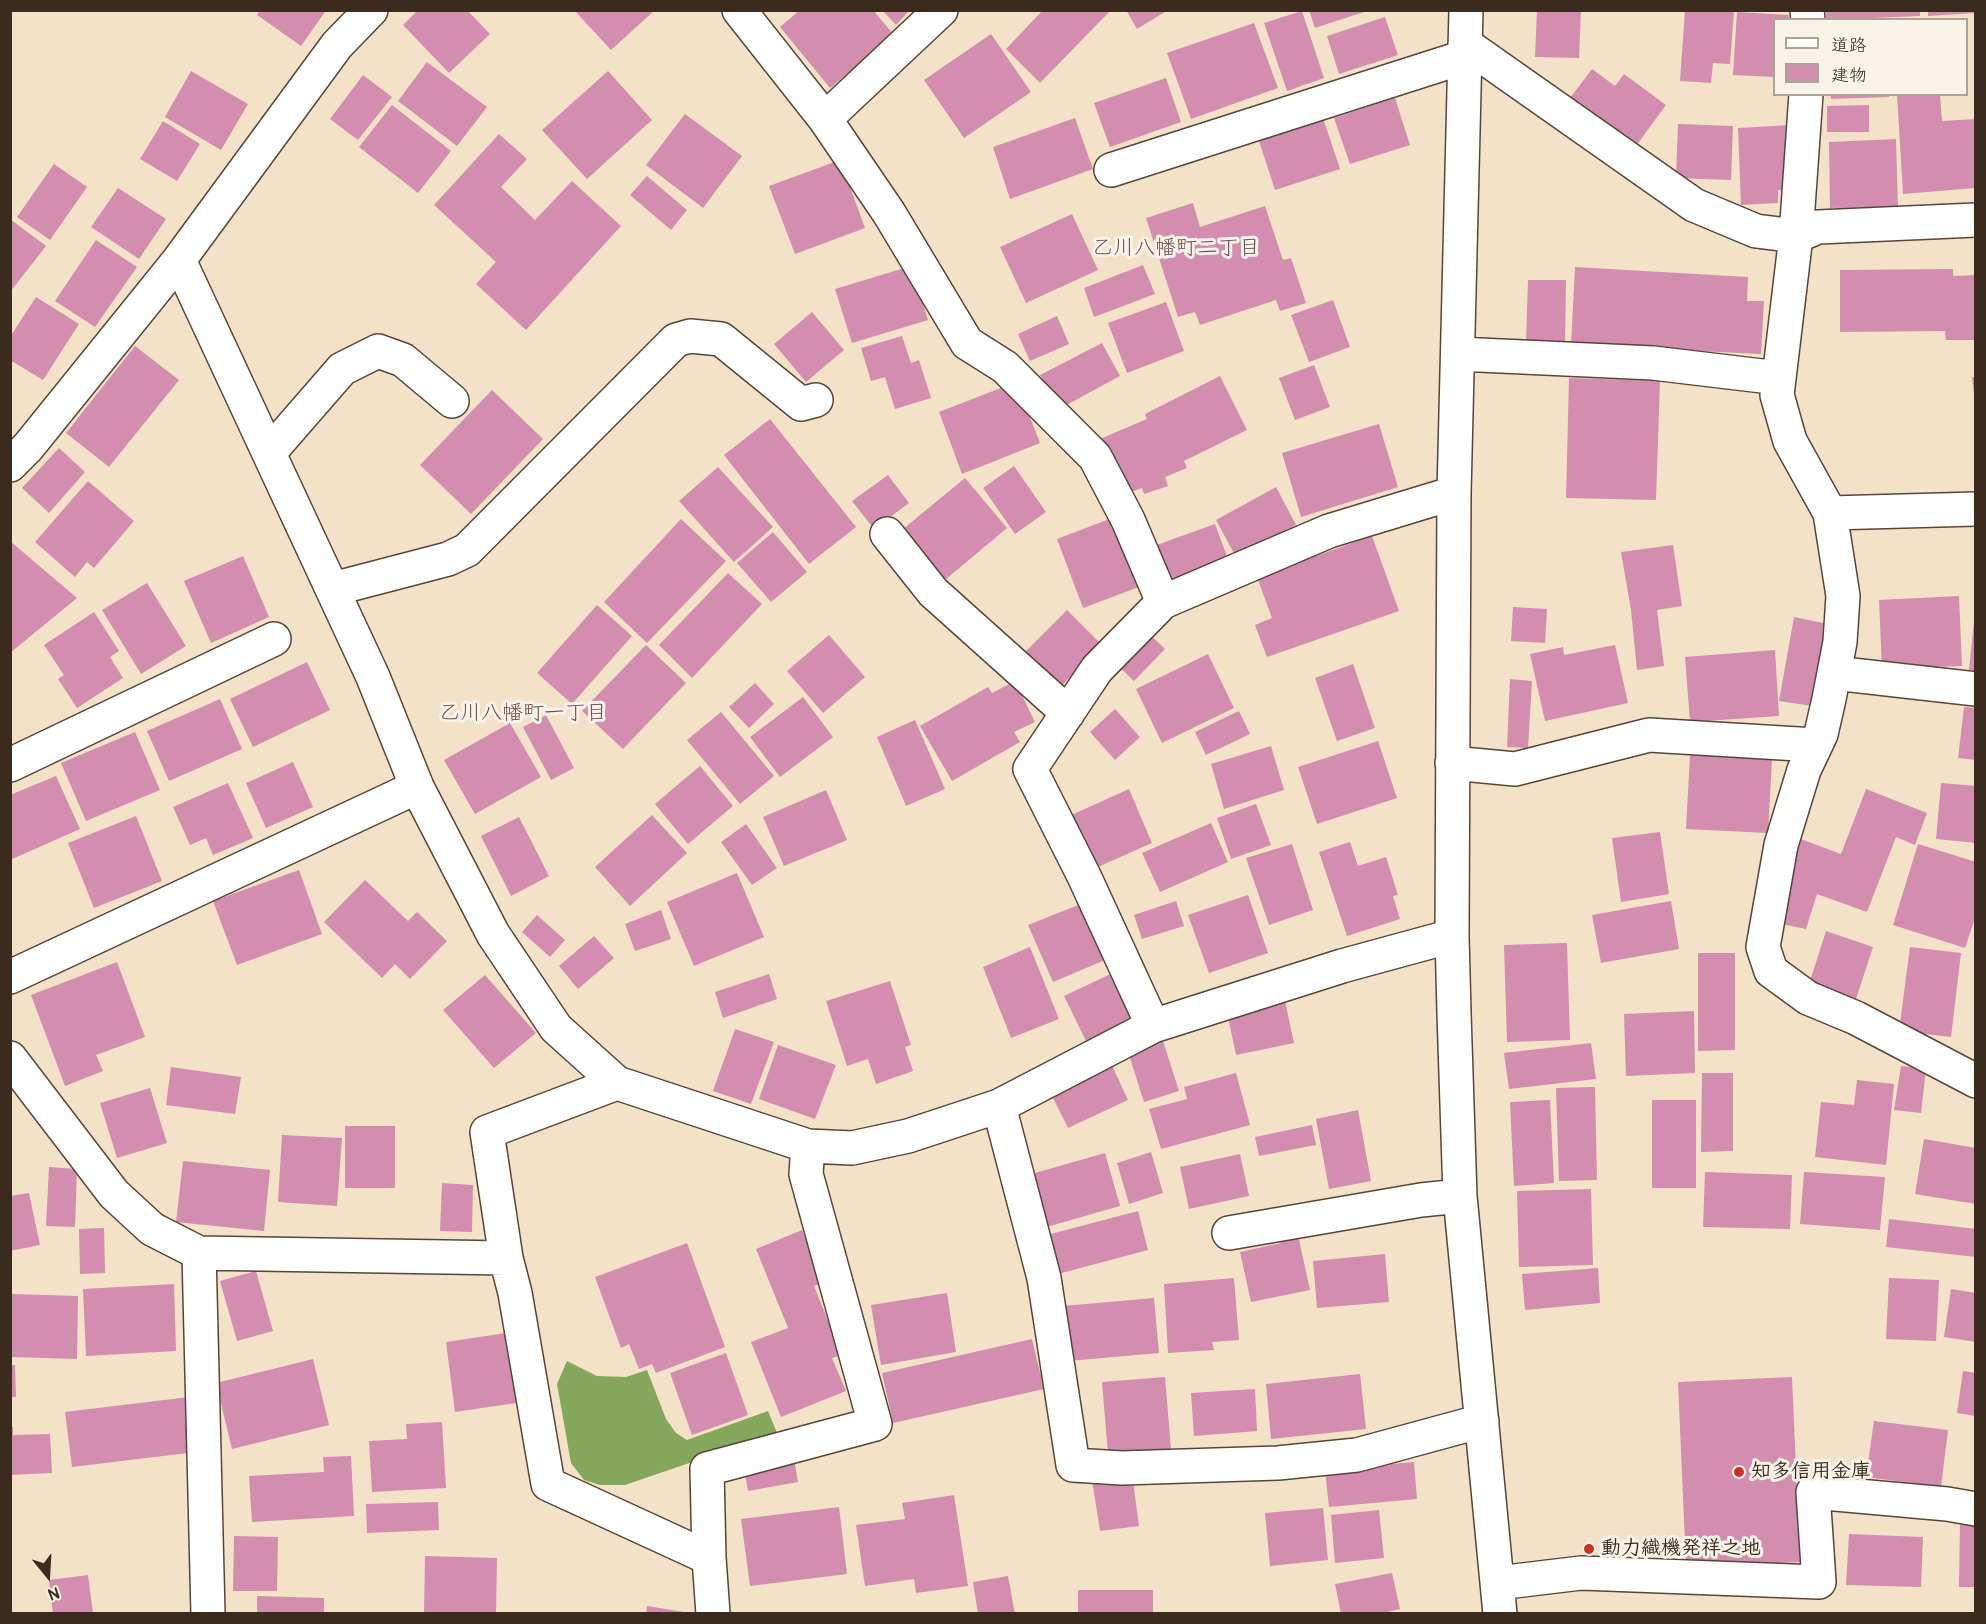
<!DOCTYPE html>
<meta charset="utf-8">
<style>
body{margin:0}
#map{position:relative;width:1986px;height:1624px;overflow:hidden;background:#f4e2c8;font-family:Pangolin,"Klee One",sans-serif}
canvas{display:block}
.frame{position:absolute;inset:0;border:12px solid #3b2a1e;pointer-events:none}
.legend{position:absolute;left:1773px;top:18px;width:195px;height:78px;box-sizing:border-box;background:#f7f3e8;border:2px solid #aca397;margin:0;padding:8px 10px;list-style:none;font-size:18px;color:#3b2a1e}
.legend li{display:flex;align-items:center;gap:12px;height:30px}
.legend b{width:30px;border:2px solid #aca397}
.north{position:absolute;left:18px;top:1546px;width:60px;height:60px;-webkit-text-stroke:4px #f7f3e8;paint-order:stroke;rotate:162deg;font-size:16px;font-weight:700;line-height:24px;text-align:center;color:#3b2a1e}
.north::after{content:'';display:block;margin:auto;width:21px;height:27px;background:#3b2a1e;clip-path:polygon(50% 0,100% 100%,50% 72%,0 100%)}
</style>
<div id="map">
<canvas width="1986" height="1624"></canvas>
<div class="frame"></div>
<ul class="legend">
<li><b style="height:8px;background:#fff"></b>道路</li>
<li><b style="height:16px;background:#d28daf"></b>建物</li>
</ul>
<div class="north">N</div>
</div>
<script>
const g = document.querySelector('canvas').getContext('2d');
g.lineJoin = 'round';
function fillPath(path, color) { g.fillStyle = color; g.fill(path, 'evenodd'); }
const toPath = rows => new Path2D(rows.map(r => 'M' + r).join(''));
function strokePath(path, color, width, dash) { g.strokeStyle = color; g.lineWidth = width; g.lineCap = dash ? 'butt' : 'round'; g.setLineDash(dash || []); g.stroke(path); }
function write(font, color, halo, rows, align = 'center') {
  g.font = font + ' Pangolin,"Klee One",sans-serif'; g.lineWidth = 6; g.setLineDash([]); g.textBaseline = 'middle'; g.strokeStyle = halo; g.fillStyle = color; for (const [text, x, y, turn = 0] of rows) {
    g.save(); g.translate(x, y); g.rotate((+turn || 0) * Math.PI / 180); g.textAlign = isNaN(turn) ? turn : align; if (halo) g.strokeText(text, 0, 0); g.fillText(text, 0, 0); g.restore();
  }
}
const forest = toPath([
 [567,1361,597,1376,626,1377,647,1370,666,1419,676,1433,687,1440,768,1411,777,1433,625,1485,600,1485,584,1480,571,1463,557,1384]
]);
const building = toPath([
 [260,10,322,10,325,12,301,46,257,15],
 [418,10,467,10,490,34,449,73,403,25],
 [574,10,655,10,611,50],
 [800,10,817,12,819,10,873,10,894,35,830,88,780,27],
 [882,10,910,10,896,25],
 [1043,10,1111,10,1040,83,1006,49],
 [1126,10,1168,10,1137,29],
 [1309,10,1363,10,1364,12,1315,28],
 [1537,10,1581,10,1579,58,1535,57],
 [1685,10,1734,11,1730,64,1713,63,1711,83,1680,81],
 [1826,10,1920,10,1920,16,1826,20],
 [1928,10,1976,10,1976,13,1928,16],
 [1302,11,1324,78,1287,91,1264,23],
 [1737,12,1789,15,1788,20,1774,20,1774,77,1733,75],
 [1385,17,1398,55,1339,74,1327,36],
 [1254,23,1278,88,1191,119,1167,53],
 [991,34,1031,92,964,138,924,80],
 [427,62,487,107,457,146,398,101],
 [1592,69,1615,86,1624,74,1666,105,1633,150,1567,102],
 [191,71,248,104,221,150,165,117],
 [608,71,652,120,587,179,542,130],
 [363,75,392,97,358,140,330,119],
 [1166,78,1181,122,1110,147,1094,103],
 [1831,94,1889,94,1889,97,1831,99],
 [1897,94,1940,94,1942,121,1976,119,1976,188,1903,194],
 [1395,98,1410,145,1350,164,1334,118],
 [392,105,451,151,418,193,359,147],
 [1869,105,1869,132,1827,132,1827,106],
 [685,114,742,156,703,208,646,165],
 [1322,115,1340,169,1275,190,1257,135],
 [1075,118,1093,169,1010,199,993,147],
 [163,121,200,144,177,181,140,159],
 [1678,124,1733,126,1731,180,1676,178],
 [1791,125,1788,190,1778,190,1778,203,1741,205,1738,128],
 [499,134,527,159,501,187,535,220,572,181,621,226,526,330,476,284,496,262,434,205],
 [1896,139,1898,207,1830,208,1829,142],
 [840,160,865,228,795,254,769,186],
 [54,164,87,187,50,240,17,217],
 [647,176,687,210,671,230,630,195],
 [118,188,166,219,139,259,91,227],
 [1193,203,1200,227,1265,206,1283,260,1291,258,1306,303,1280,311,1276,300,1200,325,1195,312,1178,317,1146,218],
 [1072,214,1098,270,1026,303,1000,247],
 [10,219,46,246,10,292],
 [96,240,137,267,95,327,55,301],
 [1143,265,1155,294,1094,317,1084,288],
 [911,266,928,320,852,343,835,289],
 [1575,267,1748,277,1747,301,1764,301,1761,354,1571,345],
 [1953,269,1953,276,1976,275,1976,340,1946,340,1945,331,1840,332,1840,270],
 [1528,280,1566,280,1565,344,1526,343],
 [36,297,79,324,43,380,10,360,10,337],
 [1333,300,1350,347,1309,362,1291,315],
 [1166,302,1184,351,1127,373,1108,323],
 [812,312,844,350,806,382,774,344],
 [1057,316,1069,344,1030,361,1018,334],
 [902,336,911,363,919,360,931,398,895,409,885,377,871,381,861,348],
 [1102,343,1120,376,1059,409,1040,375],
 [135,346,179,380,109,467,66,433],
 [1314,365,1330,407,1295,420,1279,378],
 [1220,376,1247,430,1184,461,1187,468,1165,477,1168,486,1144,494,1142,488,1123,495,1100,439,1147,419,1145,414],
 [1972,377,1976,377,1976,395,1974,395],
 [1569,378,1660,381,1656,500,1566,498],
 [1016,382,1040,443,962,474,939,412],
 [492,390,543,439,471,514,420,465],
 [770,419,856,527,809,564,724,455],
 [1379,424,1398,487,1301,517,1282,453],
 [59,448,85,472,49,513,22,488],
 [1014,466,1046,512,1015,534,983,488],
 [718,467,773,527,734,562,679,501],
 [888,475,909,503,874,529,852,501],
 [965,478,1007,528,939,585,897,534],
 [88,481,134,521,94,568,87,562,75,577,35,542],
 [1276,487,1296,525,1236,557,1216,520],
 [1120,515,1147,584,1083,608,1057,539],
 [681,519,726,561,647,643,604,602],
 [1215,524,1228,559,1166,581,1154,546],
 [773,532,807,572,771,602,737,563],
 [1372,536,1399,611,1267,657,1255,625,1272,618,1257,577],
 [10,541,77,598,10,653],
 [1673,545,1682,606,1657,610,1664,666,1637,670,1631,610,1621,552],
 [243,556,269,617,211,643,184,581],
 [728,573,762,604,692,678,659,645],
 [147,583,186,646,141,674,102,610],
 [1959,596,1962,666,1882,669,1879,600],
 [597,605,632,636,572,704,537,673],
 [1513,607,1547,609,1545,643,1511,641],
 [1067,610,1102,645,1057,690,1022,655],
 [94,612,119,651,110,657,123,678,77,708,58,679,64,675,44,645],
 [1794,617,1828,624,1812,706,1779,701],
 [1974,621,1976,621,1976,671,1969,670],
 [1145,630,1165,649,1134,681,1114,662],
 [829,635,865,677,823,713,787,671],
 [646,645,686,683,623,749,582,711],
 [1615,645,1628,703,1545,721,1530,654,1563,647,1564,655],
 [1775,650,1779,716,1690,722,1685,657],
 [1208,654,1234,708,1162,743,1136,689],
 [307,662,330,710,253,747,230,699],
 [1353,664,1375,728,1337,741,1315,678],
 [1510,679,1532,681,1528,748,1507,747],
 [1015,681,1035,722,1014,732,1020,742,952,781,920,726,988,687,992,693],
 [755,683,774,704,749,728,729,707],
 [803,697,833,737,780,777,750,737],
 [220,699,242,749,169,781,147,731],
 [1964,707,1976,708,1976,760,1958,758],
 [1115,709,1140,737,1115,760,1090,732],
 [1239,711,1250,734,1206,755,1195,732],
 [721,712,774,776,740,804,687,740],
 [546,715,574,768,551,780,523,727],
 [915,720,945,789,906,806,877,737],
 [510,723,541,777,475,814,444,760],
 [135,732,160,790,86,821,61,763],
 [1378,741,1397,798,1317,824,1298,767],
 [1271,746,1284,790,1224,809,1211,764],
 [1690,755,1772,759,1768,833,1686,829],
 [293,762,313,807,266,828,246,783],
 [700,766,733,806,688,844,655,804],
 [56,776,80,829,10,860,10,795],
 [228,783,253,838,213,855,206,838,190,845,173,807],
 [1941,783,1976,786,1976,843,1936,839],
 [1129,789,1152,843,1091,870,1067,817],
 [1866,789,1927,813,1915,845,1896,837,1867,912,1817,894,1806,929,1772,922,1798,838,1841,854],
 [826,790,847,840,784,866,763,817],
 [1256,804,1271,845,1231,859,1217,818],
 [652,815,687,853,630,906,595,867],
 [136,816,162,881,94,908,68,843],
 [519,817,549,876,511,896,481,836],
 [1211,823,1228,862,1160,892,1142,853],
 [746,824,777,868,752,885,721,842],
 [1660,832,1669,894,1621,902,1612,838],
 [1350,842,1358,866,1386,857,1398,895,1393,896,1400,919,1347,936,1319,852],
 [1292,844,1313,910,1269,925,1246,858],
 [1918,844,1976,862,1976,915,1965,948,1893,925],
 [299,870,322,934,237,965,213,901],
 [737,873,764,937,694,966,667,902],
 [365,880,408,921,417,912,447,941,410,979,395,964,382,978,324,922],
 [1248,895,1268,953,1209,973,1188,915],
 [1176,901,1184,926,1142,939,1134,915],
 [1671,901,1679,949,1601,963,1592,915],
 [1081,904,1105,960,1053,982,1028,925],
 [661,910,671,939,635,951,625,924],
 [537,915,565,940,550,957,522,932],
 [1826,931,1873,947,1856,999,1809,984],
 [594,936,614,958,578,989,559,966],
 [1567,943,1570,1040,1507,1042,1504,945],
 [1030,947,1059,1019,1011,1038,983,967],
 [1910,947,1961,953,1951,1037,1899,1031],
 [1698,953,1735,953,1735,1050,1698,1051],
 [117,962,145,1037,96,1055,103,1071,65,1086,31,995],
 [1121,969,1144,1016,1087,1043,1064,996],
 [769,974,777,999,723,1018,715,992],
 [485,975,536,1033,494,1068,443,1010],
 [890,981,911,1045,905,1047,913,1071,876,1084,868,1059,847,1066,826,1001],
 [1285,1001,1294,1043,1236,1055,1227,1012],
 [1694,1011,1695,1073,1626,1076,1624,1014],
 [735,1029,774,1042,751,1104,713,1091],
 [1163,1041,1179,1091,1144,1102,1128,1052],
 [1591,1043,1596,1079,1509,1089,1504,1053],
 [778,1045,836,1065,815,1119,759,1099],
 [1109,1059,1128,1100,1068,1128,1048,1088],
 [1901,1066,1926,1069,1921,1113,1894,1110],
 [171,1067,241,1077,235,1114,166,1105],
 [1236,1073,1250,1125,1161,1149,1149,1109,1187,1099,1184,1087],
 [1702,1073,1733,1073,1733,1151,1701,1152],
 [1857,1080,1894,1084,1886,1165,1815,1157,1821,1102,1854,1105],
 [1595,1087,1597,1180,1559,1181,1556,1088],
 [150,1088,167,1143,117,1158,100,1103],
 [1550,1100,1554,1183,1514,1186,1510,1102],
 [1652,1100,1696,1100,1696,1188,1652,1188],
 [1358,1110,1371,1181,1329,1189,1316,1119],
 [1312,1125,1316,1145,1259,1156,1255,1137],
 [345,1126,395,1126,395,1188,345,1188],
 [282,1135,342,1138,337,1206,278,1202],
 [1924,1139,1976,1148,1976,1204,1915,1194],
 [1151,1152,1163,1193,1129,1204,1117,1163],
 [1105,1153,1120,1206,1043,1228,1028,1175],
 [1240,1154,1249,1196,1189,1209,1180,1167],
 [183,1161,270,1170,264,1231,176,1222],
 [49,1167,77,1169,75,1227,46,1226],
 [1705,1172,1792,1175,1790,1229,1703,1227],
 [1804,1172,1885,1177,1880,1230,1800,1224],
 [442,1183,473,1185,472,1232,440,1231],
 [1591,1189,1593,1265,1519,1267,1517,1191],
 [29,1193,40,1245,10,1251,10,1196],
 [1138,1211,1148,1250,1058,1274,1047,1235],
 [1889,1219,1976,1229,1976,1257,1886,1247],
 [104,1228,105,1273,80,1274,79,1229],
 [802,1230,824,1282,814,1286,842,1355,832,1358,846,1391,781,1417,751,1342,788,1328,756,1249],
 [1297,1230,1310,1290,1251,1302,1240,1252,1281,1243,1279,1233],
 [687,1243,725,1347,656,1373,652,1364,639,1369,629,1344,621,1348,595,1277],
 [1385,1254,1389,1302,1317,1308,1313,1261],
 [1598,1268,1600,1303,1525,1310,1522,1274],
 [256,1271,273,1331,237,1341,220,1281],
 [1234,1278,1239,1340,1212,1342,1214,1350,1168,1353,1164,1284],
 [1889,1278,1939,1280,1936,1341,1886,1339],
 [174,1284,176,1351,86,1356,83,1289],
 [1951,1289,1976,1293,1976,1342,1944,1337],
 [947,1293,956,1352,881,1365,871,1305],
 [10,1294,78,1296,77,1359,10,1357],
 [1154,1298,1159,1353,1069,1361,1063,1306],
 [506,1333,516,1403,455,1412,446,1342],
 [1032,1339,1044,1389,893,1423,882,1373],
 [726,1353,748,1415,692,1435,670,1373],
 [313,1359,329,1425,232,1449,216,1383],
 [10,1365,15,1365,16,1397,10,1397],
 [1963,1371,1976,1373,1976,1416,1957,1413],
 [1360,1374,1366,1429,1271,1439,1266,1384],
 [1165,1377,1171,1449,1108,1454,1102,1382],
 [1792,1377,1800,1562,1686,1566,1678,1382],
 [1255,1389,1257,1431,1194,1436,1191,1393],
 [189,1397,196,1452,72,1467,65,1412],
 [1874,1421,1948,1430,1941,1487,1866,1477],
 [442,1422,446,1488,372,1492,369,1441,407,1439,406,1424],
 [10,1427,13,1427,13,1435,50,1434,52,1473,10,1475],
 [351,1456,354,1516,252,1522,249,1476,324,1472,323,1457],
 [794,1459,798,1482,748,1491,744,1468],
 [1414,1462,1417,1499,1329,1507,1325,1470],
 [1132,1474,1139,1526,1100,1531,1092,1480],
 [954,1495,968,1586,916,1593,914,1579,865,1586,856,1525,905,1519,902,1503],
 [438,1502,439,1530,367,1533,366,1504],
 [839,1507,847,1574,750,1586,741,1519],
 [1323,1508,1328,1560,1270,1566,1265,1513],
 [1379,1510,1384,1558,1335,1563,1331,1515],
 [1960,1522,1976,1522,1976,1587,1959,1587],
 [1849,1534,1923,1537,1921,1587,1846,1585],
 [234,1536,278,1537,277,1591,233,1591],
 [425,1556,497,1558,496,1614,424,1614],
 [1392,1573,1400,1609,1379,1614,1341,1614,1335,1584],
 [88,1575,93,1613,53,1614,49,1580],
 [1008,1576,1015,1614,978,1614,973,1582],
 [1078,1590,1153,1590,1153,1614,1078,1614],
 [257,1596,324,1598,324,1614,257,1614],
 [647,1606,684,1612,684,1614,646,1614]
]);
const minor = toPath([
 [739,10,825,119,889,213,967,343,1005,367,1095,457,1128,520,1163,602],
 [1466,10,1454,493,1452,936,1454,1013,1460,1196,1500,1614],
 [1807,10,1808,20],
 [1465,44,1694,205,1756,231,1796,236,1818,227,1976,220],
 [1806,94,1796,236,1777,395,1790,441,1830,513,1843,596,1840,642,1829,699,1821,734,1804,770,1781,845,1763,947,1771,971,1808,998,1856,1018,1976,1081],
 [825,119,941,10],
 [1111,170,1464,57],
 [179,260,373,677,417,787,493,934,556,1028,617,1083,808,1146,852,1148,908,1136,999,1106,1153,1026,1342,966,1452,936],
 [1458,354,1653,363,1779,378],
 [269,453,342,369,378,351,403,360,452,401],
 [10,465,28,447,179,260,337,45,371,10],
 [1830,513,1976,509],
 [887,534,933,592,1068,713],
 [333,589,448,559,467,550,676,340,690,336,721,339,801,404,816,400],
 [1834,673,1976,689],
 [1452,763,1515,769,1649,735,1815,745],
 [10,765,274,639],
 [10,977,417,787],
 [1153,1026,1084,876,1030,769,1097,669,1163,602,1329,531,1454,493],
 [10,1058,114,1194,152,1229,199,1253,506,1258],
 [617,1083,487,1132,506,1258,515,1293,548,1484,709,1558,713,1614],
 [999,1106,1044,1278,1073,1465,1122,1468,1278,1463,1357,1455,1482,1421],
 [1229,1233,1421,1200,1460,1196],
 [199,1253,208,1614],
 [709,1558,707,1469,875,1424,806,1174,808,1146],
 [1498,1583,1581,1573,1819,1582,1813,1492,1947,1504,1976,1509]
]);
const markers = [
 [1739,1472,6,"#c8321e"],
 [1589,1549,6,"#c8321e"]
];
const poiNames = [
 ["知多信用金庫",1751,1472],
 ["動力織機発祥之地",1601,1549]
];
const neighbourhoodNames = [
 ["乙川八幡町二丁目",1176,249],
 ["乙川八幡町一丁目",523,714]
];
fillPath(forest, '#84a75c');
fillPath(building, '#d28daf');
strokePath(minor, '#574638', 36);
strokePath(minor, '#fff', 33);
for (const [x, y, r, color] of markers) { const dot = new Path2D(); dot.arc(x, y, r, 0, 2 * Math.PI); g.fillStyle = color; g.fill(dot); strokePath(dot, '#f7f3e8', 2); }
write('bold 20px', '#3b2a1e', '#f7f3e8', poiNames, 'left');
write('21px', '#704d51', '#f7f3e8', neighbourhoodNames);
</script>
